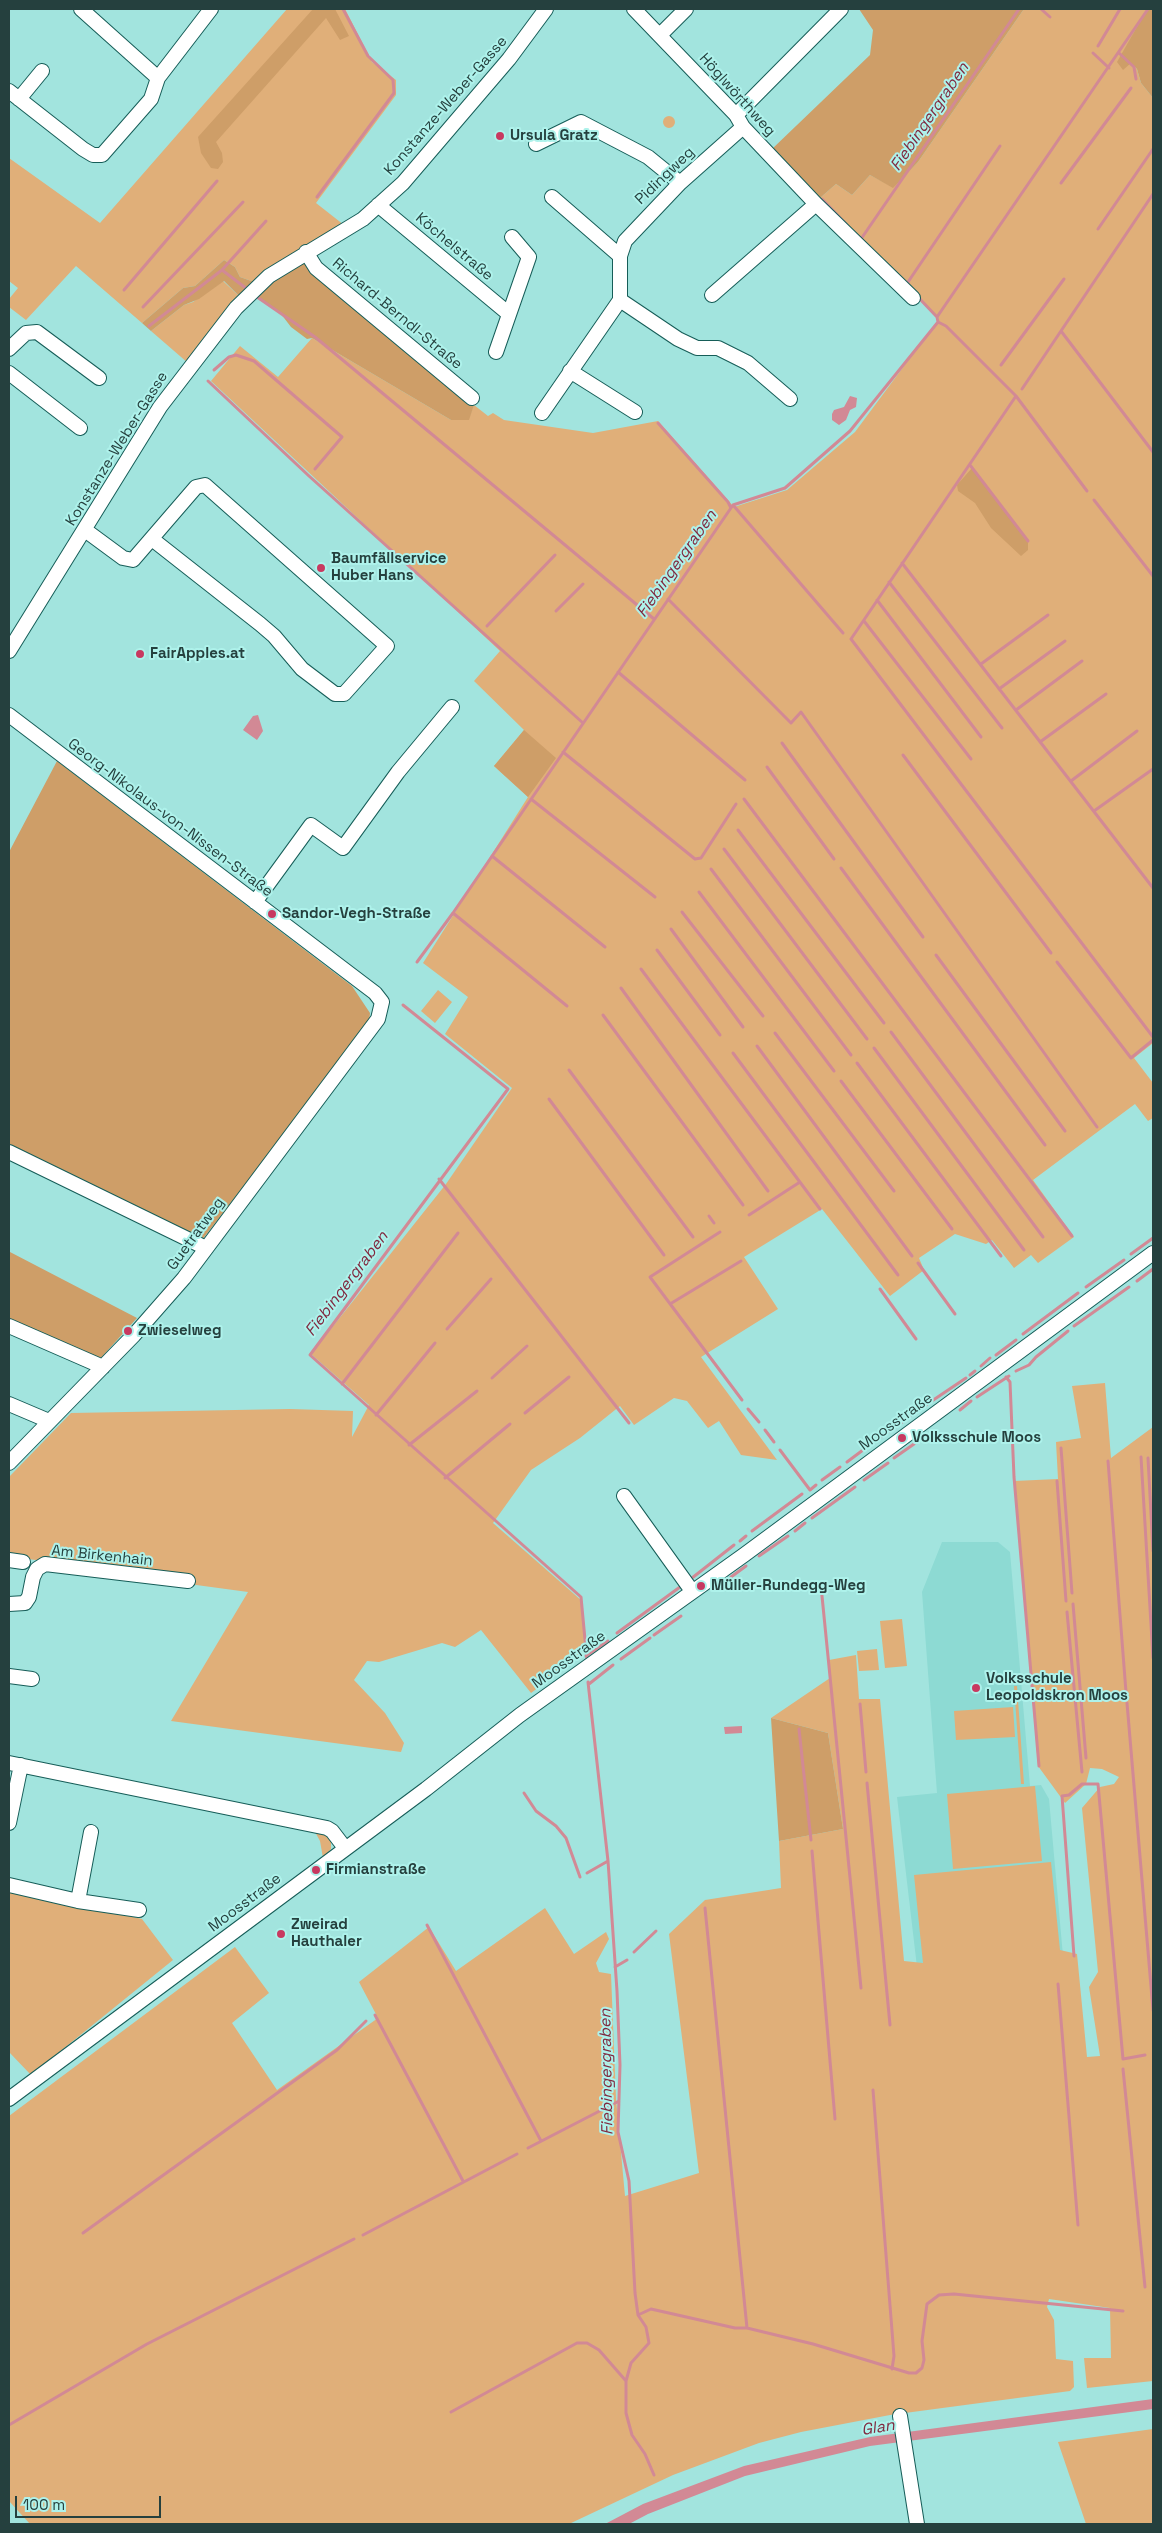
<!DOCTYPE html>
<meta charset="utf-8">
<style>
body{margin:0}
#map{position:relative;width:1162px;height:2533px;overflow:hidden;background:#a2e4de;font-family:"Space Grotesk",sans-serif}
canvas{display:block}
.frame{position:absolute;inset:0;border:10px solid #25403e;pointer-events:none}
.scale{position:absolute;left:15px;top:2496px;width:146px;height:22px;box-sizing:border-box;border:2px solid #25403e;border-top:0;padding-left:6px;font-size:15px;line-height:18px;white-space:nowrap;color:#25403e;-webkit-text-stroke:4px #aef2eb;paint-order:stroke}
</style>
<div id="map">
<canvas width="1162" height="2533"></canvas>
<div class="frame"></div>
<div class="scale">100 m</div>
</div>
<script>
const g = document.querySelector('canvas').getContext('2d');
g.lineJoin = 'round';
function fillPath(path, color) { g.fillStyle = color; g.fill(path, 'evenodd'); }
const toPath = rows => new Path2D(rows.map(r => 'M' + r).join(''));
function strokePath(path, color, width, dash) { g.strokeStyle = color; g.lineWidth = width; g.lineCap = dash ? 'butt' : 'round'; g.setLineDash(dash || []); g.stroke(path); }
function write(font, color, halo, rows, align = 'center') {
  g.font = font + ' "Space Grotesk",sans-serif'; g.lineWidth = 4; g.setLineDash([]); g.textBaseline = 'middle'; g.strokeStyle = halo; g.fillStyle = color; for (const [text, x, y, turn = 0] of rows) {
    g.save(); g.translate(x, y); g.rotate((+turn || 0) * Math.PI / 180); g.textAlign = isNaN(turn) ? turn : align; if (halo) g.strokeText(text, 0, 0); g.fillText(text, 0, 0); g.restore();
  }
}
const built = toPath([
 [942,1542,998,1542,1010,1552,1030,1786,1041,1785,1049,1799,1063,1956,917,1967,897,1797,937,1793,922,1592]
]);
const green = toPath([
 [287,9,345,9,372,62,396,80,396,95,316,203,344,225,257,283,240,277,235,267,224,260,195,286,183,288,142,323,76,266,26,320,9,307,9,299,18,288,9,281,9,158,100,223],
 [1024,9,1147,9,1118,62,1131,63,1137,69,1141,83,1153,98,1153,1043,1134,1058,1153,1083,1153,1118,1148,1121,1135,1104,1033,1180,1074,1237,1038,1263,1031,1255,1014,1268,992,1240,986,1244,955,1234,919,1258,924,1270,890,1296,822,1209,744,1257,778,1309,701,1357,777,1460,741,1455,719,1421,708,1428,687,1401,674,1398,634,1425,620,1406,580,1438,531,1470,493,1523,582,1601,585,1653,531,1693,481,1630,455,1647,442,1643,379,1662,367,1661,354,1680,385,1713,404,1743,401,1752,171,1721,248,1592,189,1584,190,1577,9,1557,9,1477,71,1413,290,1409,353,1411,352,1437,369,1405,311,1354,446,1184,512,1088,445,1034,468,997,423,963,528,797,494,766,524,730,474,681,500,651,211,381,240,346,278,377,312,338,451,420,468,420,474,405,488,416,493,413,504,420,593,433,658,421,734,507,787,490,855,432,939,319,820,198,836,184,852,195,870,175,893,187,918,162],
 '663 122a6 6 0 1 1 12 0a6 6 0 1 1-12 0Z',
 [223,281,241,298,188,363,151,331,184,305,193,302],
 [438,990,452,1002,435,1023,421,1011],
 [1105,1383,1111,1458,1153,1427,1153,2381,1087,2388,1084,2358,1111,2358,1110,2308,1049,2299,1047,2307,1054,2320,1056,2359,1073,2361,1074,2387,1070,2391,890,2415,801,2432,759,2443,673,2475,569,2524,30,2524,9,2501,9,2116,235,1947,269,1993,232,2023,277,2090,378,2018,359,1982,429,1927,456,1971,545,1908,574,1954,606,1932,609,1939,596,1963,599,1972,611,1974,616,2099,625,2196,699,2173,669,1934,705,1900,781,1888,779,1841,843,1829,828,1733,771,1718,830,1678,829,1660,856,1655,859,1699,880,1699,904,1961,923,1963,914,1875,1051,1862,1060,1950,1077,1954,1087,2057,1100,2056,1089,1987,1098,1972,1082,1808,1100,1787,1114,1784,1119,1777,1102,1769,1090,1768,1086,1784,1065,1803,1038,1766,1014,1481,1058,1479,1056,1442,1081,1438,1072,1386],
 [902,1619,907,1666,885,1668,880,1621],
 [877,1649,879,1670,859,1671,857,1651],
 [1014,1686,1017,1686,1024,1784,1021,1784],
 [1013,1707,1015,1737,956,1740,954,1711],
 [1035,1786,1042,1861,953,1869,947,1794],
 [314,1830,324,1833,331,1842,331,1849,323,1858,320,1841],
 [9,1887,142,1919,173,1960,31,2075,9,2052],
 [1153,2429,1153,2524,1086,2524,1058,2442]
]);
const forest = toPath([
 [313,9,335,9,349,36,340,40,326,18,216,142,222,153,223,162,218,169,211,168,201,153,198,137],
 [859,9,1024,9,918,162,893,188,870,175,852,195,836,184,820,198,772,149,870,55,873,30],
 [1147,9,1153,9,1153,98,1141,83,1137,69,1131,63,1123,70,1117,62],
 [296,252,474,405,469,420,451,420,312,338,307,339,291,327,281,314,249,292,241,298,224,281,199,299,184,305,151,331,142,323,183,288,195,286,224,260,235,267,240,277,257,283],
 [972,468,1028,542,1028,550,1021,556,991,528,975,503,958,491,957,485],
 [524,730,556,758,528,797,494,766],
 [57,761,352,986,370,1013,369,1023,202,1240,9,1147,9,852],
 [10,1252,137,1318,99,1360,9,1322],
 [771,1718,828,1733,843,1829,779,1841]
]);
const water = toPath([
 [850,396,857,398,856,407,850,410,846,420,839,425,832,420,832,414,834,410,844,407],
 [258,715,263,731,257,740,243,730,253,716],
 [742,1726,742,1733,725,1734,724,1727],
 [1153,2399,1153,2409,870,2446,745,2476,648,2514,629,2524,605,2524,643,2504,744,2466,870,2437]
]);
const stream = toPath([
 [1041,9,1050,17],
 [1098,46,1120,9],
 [1093,53,1109,68],
 [1119,53,1134,67,1136,79],
 [1061,183,1131,88],
 [317,197,394,93,393,80,368,56,343,9],
 [822,199,846,224],
 [1098,229,1153,149],
 [861,239,1019,9],
 [222,270,247,289],
 [906,285,1000,146],
 [124,290,217,181],
 [257,297,315,337,654,619],
 [143,307,243,202],
 [937,317,1148,9],
 [938,322,946,326,1016,396,1087,491],
 [149,326,222,270,266,221],
 [1061,331,1153,452],
 [1001,365,1064,279],
 [214,370,229,357,236,355,254,361,342,437,315,469],
 [208,381,309,476,583,723],
 [1022,389,1153,194],
 [658,423,728,502,731,508],
 [970,465,1028,541],
 [1094,500,1153,576],
 [733,505,843,633],
 [902,563,1153,888],
 [889,582,1002,728],
 [668,599,791,723,801,712,1097,1127],
 [877,600,981,737],
 [556,611,583,584],
 [864,621,971,759],
 [487,626,555,555],
 [851,639,1153,1037],
 [851,639,1016,396],
 [981,664,1048,615],
 [618,672,745,780],
 [999,689,1065,641],
 [1016,710,1082,661],
 [1040,742,1106,694],
 [782,743,923,937],
 [563,752,695,859,701,858,736,804],
 [903,755,1051,953],
 [767,767,834,859],
 [1071,781,1137,731],
 [531,799,655,897],
 [744,799,1072,1236],
 [1094,811,1153,769],
 [738,830,884,1023],
 [724,849,867,1039],
 [492,856,605,947],
 [841,868,1045,1145],
 [711,869,851,1055],
 [699,892,834,1071],
 [682,912,763,1016],
 [453,913,567,1006],
 [671,929,743,1027],
 [657,950,720,1035],
 [936,955,1065,1131],
 [417,962,453,913,733,505,785,488,850,431,938,322,937,317,917,296],
 [1057,962,1131,1058,1153,1040],
 [641,969,820,1209],
 [621,988,768,1191],
 [403,1005,508,1089,310,1355,581,1597,587,1661],
 [603,1015,743,1205],
 [891,1032,1043,1237],
 [775,1033,894,1191],
 [757,1046,912,1256],
 [874,1048,1024,1250],
 [733,1053,898,1275],
 [857,1063,1001,1256],
 [569,1070,693,1237],
 [841,1081,952,1229],
 [549,1099,664,1255],
 [439,1179,629,1423],
 [749,1215,800,1182],
 [709,1216,714,1223],
 [720,1232,650,1277,742,1400],
 [1131,1254,1153,1238],
 [918,1263,955,1314],
 [1137,1281,1153,1269],
 [1086,1287,1124,1260],
 [880,1289,916,1339],
 [670,1304,741,1261],
 [1074,1326,1129,1287],
 [447,1329,491,1279],
 [1023,1334,1078,1293],
 [996,1355,1016,1340],
 [981,1366,990,1358],
 [1016,1371,1029,1365,1036,1357,1068,1331],
 [970,1375,975,1371],
 [1006,1377,1010,1382,1014,1477,1039,1766],
 [492,1378,527,1346],
 [342,1384,458,1233],
 [977,1397,1009,1376],
 [748,1409,759,1422],
 [960,1410,971,1401],
 [525,1413,569,1377],
 [376,1415,435,1343],
 [911,1415,966,1378],
 [765,1430,774,1442],
 [409,1445,477,1391],
 [869,1445,905,1420],
 [1061,1448,1072,1593],
 [780,1450,810,1490,816,1485],
 [1141,1457,1153,1658],
 [894,1458,914,1444],
 [1148,1458,1153,1551],
 [1108,1461,1126,1692],
 [847,1462,863,1450],
 [445,1478,510,1424],
 [822,1480,840,1467],
 [864,1480,888,1463],
 [1057,1481,1066,1601],
 [812,1518,855,1487],
 [752,1531,802,1494],
 [795,1531,805,1523],
 [740,1541,746,1536],
 [759,1556,788,1536],
 [731,1577,746,1566],
 [692,1578,734,1545],
 [821,1586,861,1988],
 [1073,1604,1086,1758],
 [1067,1612,1082,1772],
 [617,1633,680,1587],
 [654,1635,681,1616],
 [586,1656,608,1641],
 [621,1659,650,1638],
 [588,1682,608,1861,617,1991,620,2065,618,2132,629,2181,635,2293,638,2315,646,2327,649,2343,631,2363,626,2381,626,2413,632,2435,645,2454,654,2475],
 [589,1684,613,1665],
 [1127,1703,1153,2010],
 [860,1704,866,1772],
 [799,1729,811,1840],
 [867,1783,890,2025],
 [524,1793,536,1811,556,1826,566,1838,580,1877],
 [812,1851,835,2119],
 [587,1873,608,1861],
 [705,1908,747,2328],
 [427,1925,541,2141],
 [634,1952,656,1931],
 [1074,1956,1062,1796,1069,1795,1082,1784,1098,1784,1123,2059,1145,2055],
 [615,1967,627,1960],
 [1058,1984,1078,2225],
 [375,2015,463,2181],
 [1123,2069,1145,2287],
 [873,2090,894,2356,892,2369],
 [528,2148,619,2101],
 [83,2233,337,2050,366,2021],
 [363,2235,517,2154],
 [638,2315,651,2309,735,2328,747,2328,813,2344,909,2373,916,2373,922,2368,924,2360,922,2341,927,2304,939,2295,954,2294,1123,2311],
 [451,2412,577,2343,587,2343,599,2350,626,2381],
 [9,2425,147,2344,354,2239]
]);
const minor = toPath([
 [81,9,158,78],
 [634,9,736,115,743,127,816,204,913,298],
 [660,35,686,9],
 [9,91,83,149,93,155,102,155,151,99,158,78,211,9],
 [19,99,42,71],
 [736,115,841,9],
 [536,144,581,122,648,157,680,183],
 [552,197,620,256],
 [378,205,509,314],
 [306,252,316,268,472,398],
 [712,295,816,204],
 [620,300,678,339,697,348,718,348,748,363,790,399],
 [9,349,26,333,37,332,99,378],
 [496,352,529,257,512,237],
 [570,371,635,412],
 [9,373,80,428],
 [542,413,620,300,620,256,625,241,680,183,743,127],
 [85,530,123,558,133,560,196,487,205,485,387,646,344,694,335,694,302,669,274,636,260,624,152,539],
 [9,651,160,407,236,308,269,276,363,219,403,183,509,59,546,9],
 [9,715,375,993,382,1002,378,1019,184,1278,134,1335,9,1463],
 [255,902,311,825,343,848,398,772,452,707],
 [9,1152,206,1248],
 [9,1326,103,1367],
 [9,1404,49,1421],
 [624,1496,692,1591],
 [9,1560,23,1562],
 [9,1604,25,1603,29,1597,33,1577,37,1569,45,1564,188,1581],
 [9,1676,32,1679],
 [9,1763,327,1828,332,1831,345,1848],
 [9,1823,21,1765],
 [9,1885,78,1901,139,1910],
 [78,1901,91,1832],
 [9,2099,426,1789,520,1715,744,1555,1153,1253],
 [900,2416,917,2524]
]);
const markers = [
 [500,136,5,"#c83960"],
 [321,568,5,"#c83960"],
 [140,654,5,"#c83960"],
 [272,914,5,"#c83960"],
 [128,1331,5,"#c83960"],
 [902,1438,5,"#c83960"],
 [701,1586,5,"#c83960"],
 [976,1688,5,"#c83960"],
 [316,1870,5,"#c83960"],
 [281,1934,5,"#c83960"]
];
const streetNames = [
 ["Höglwörthweg",737,95,48],
 ["Konstanze-Weber-Gasse",446,106,-49],
 ["Pidingweg",665,176,-44],
 ["Köchelstraße",454,247,40],
 ["Richard-Berndl-Straße",397,314,40],
 ["Konstanze-Weber-Gasse",117,449,-58],
 ["Georg-Nikolaus-von-Nissen-Straße",170,818,37],
 ["Guetratweg",196,1234,-54],
 ["Moosstraße",896,1422,-36],
 ["Am Birkenhain",102,1556,6],
 ["Moosstraße",569,1660,-36],
 ["Moosstraße",245,1903,-37]
];
const poiNames = [
 ["Ursula Gratz",510,136],
 ["Baumfällservice",331,559],
 ["Huber Hans",331,576],
 ["FairApples.at",150,654],
 ["Sandor-Vegh-Straße",282,914],
 ["Zwieselweg",138,1331],
 ["Volksschule Moos",912,1438],
 ["Müller-Rundegg-Weg",711,1586],
 ["Volksschule",986,1679],
 ["Leopoldskron Moos",986,1696],
 ["Firmianstraße",326,1870],
 ["Zweirad",291,1925],
 ["Hauthaler",291,1942]
];
const waterNames = [
 ["Fiebingergraben",930,117,-56],
 ["Fiebingergraben",677,564,-55],
 ["Fiebingergraben",347,1284,-53],
 ["Fiebingergraben",607,2072,-91],
 ["Glan",878,2428,-9]
];
fillPath(built, '#8ddad3');
fillPath(green, '#e0af79');
fillPath(forest, '#ce9e68');
fillPath(water, '#d28995');
strokePath(stream, '#d28995', 3);
strokePath(minor, '#165d58', 16);
strokePath(minor, '#fff', 14);
for (const [x, y, r, color] of markers) { const dot = new Path2D(); dot.arc(x, y, r, 0, 2 * Math.PI); g.fillStyle = color; g.fill(dot); strokePath(dot, '#aef2eb', 2); }
write('15px', '#25403e', '#aef2eb', streetNames);
write('bold 15px', '#25403e', '#aef2eb', poiNames, 'left');
write('italic 16px', '#80293f', '#aef2eb', waterNames);
</script>
